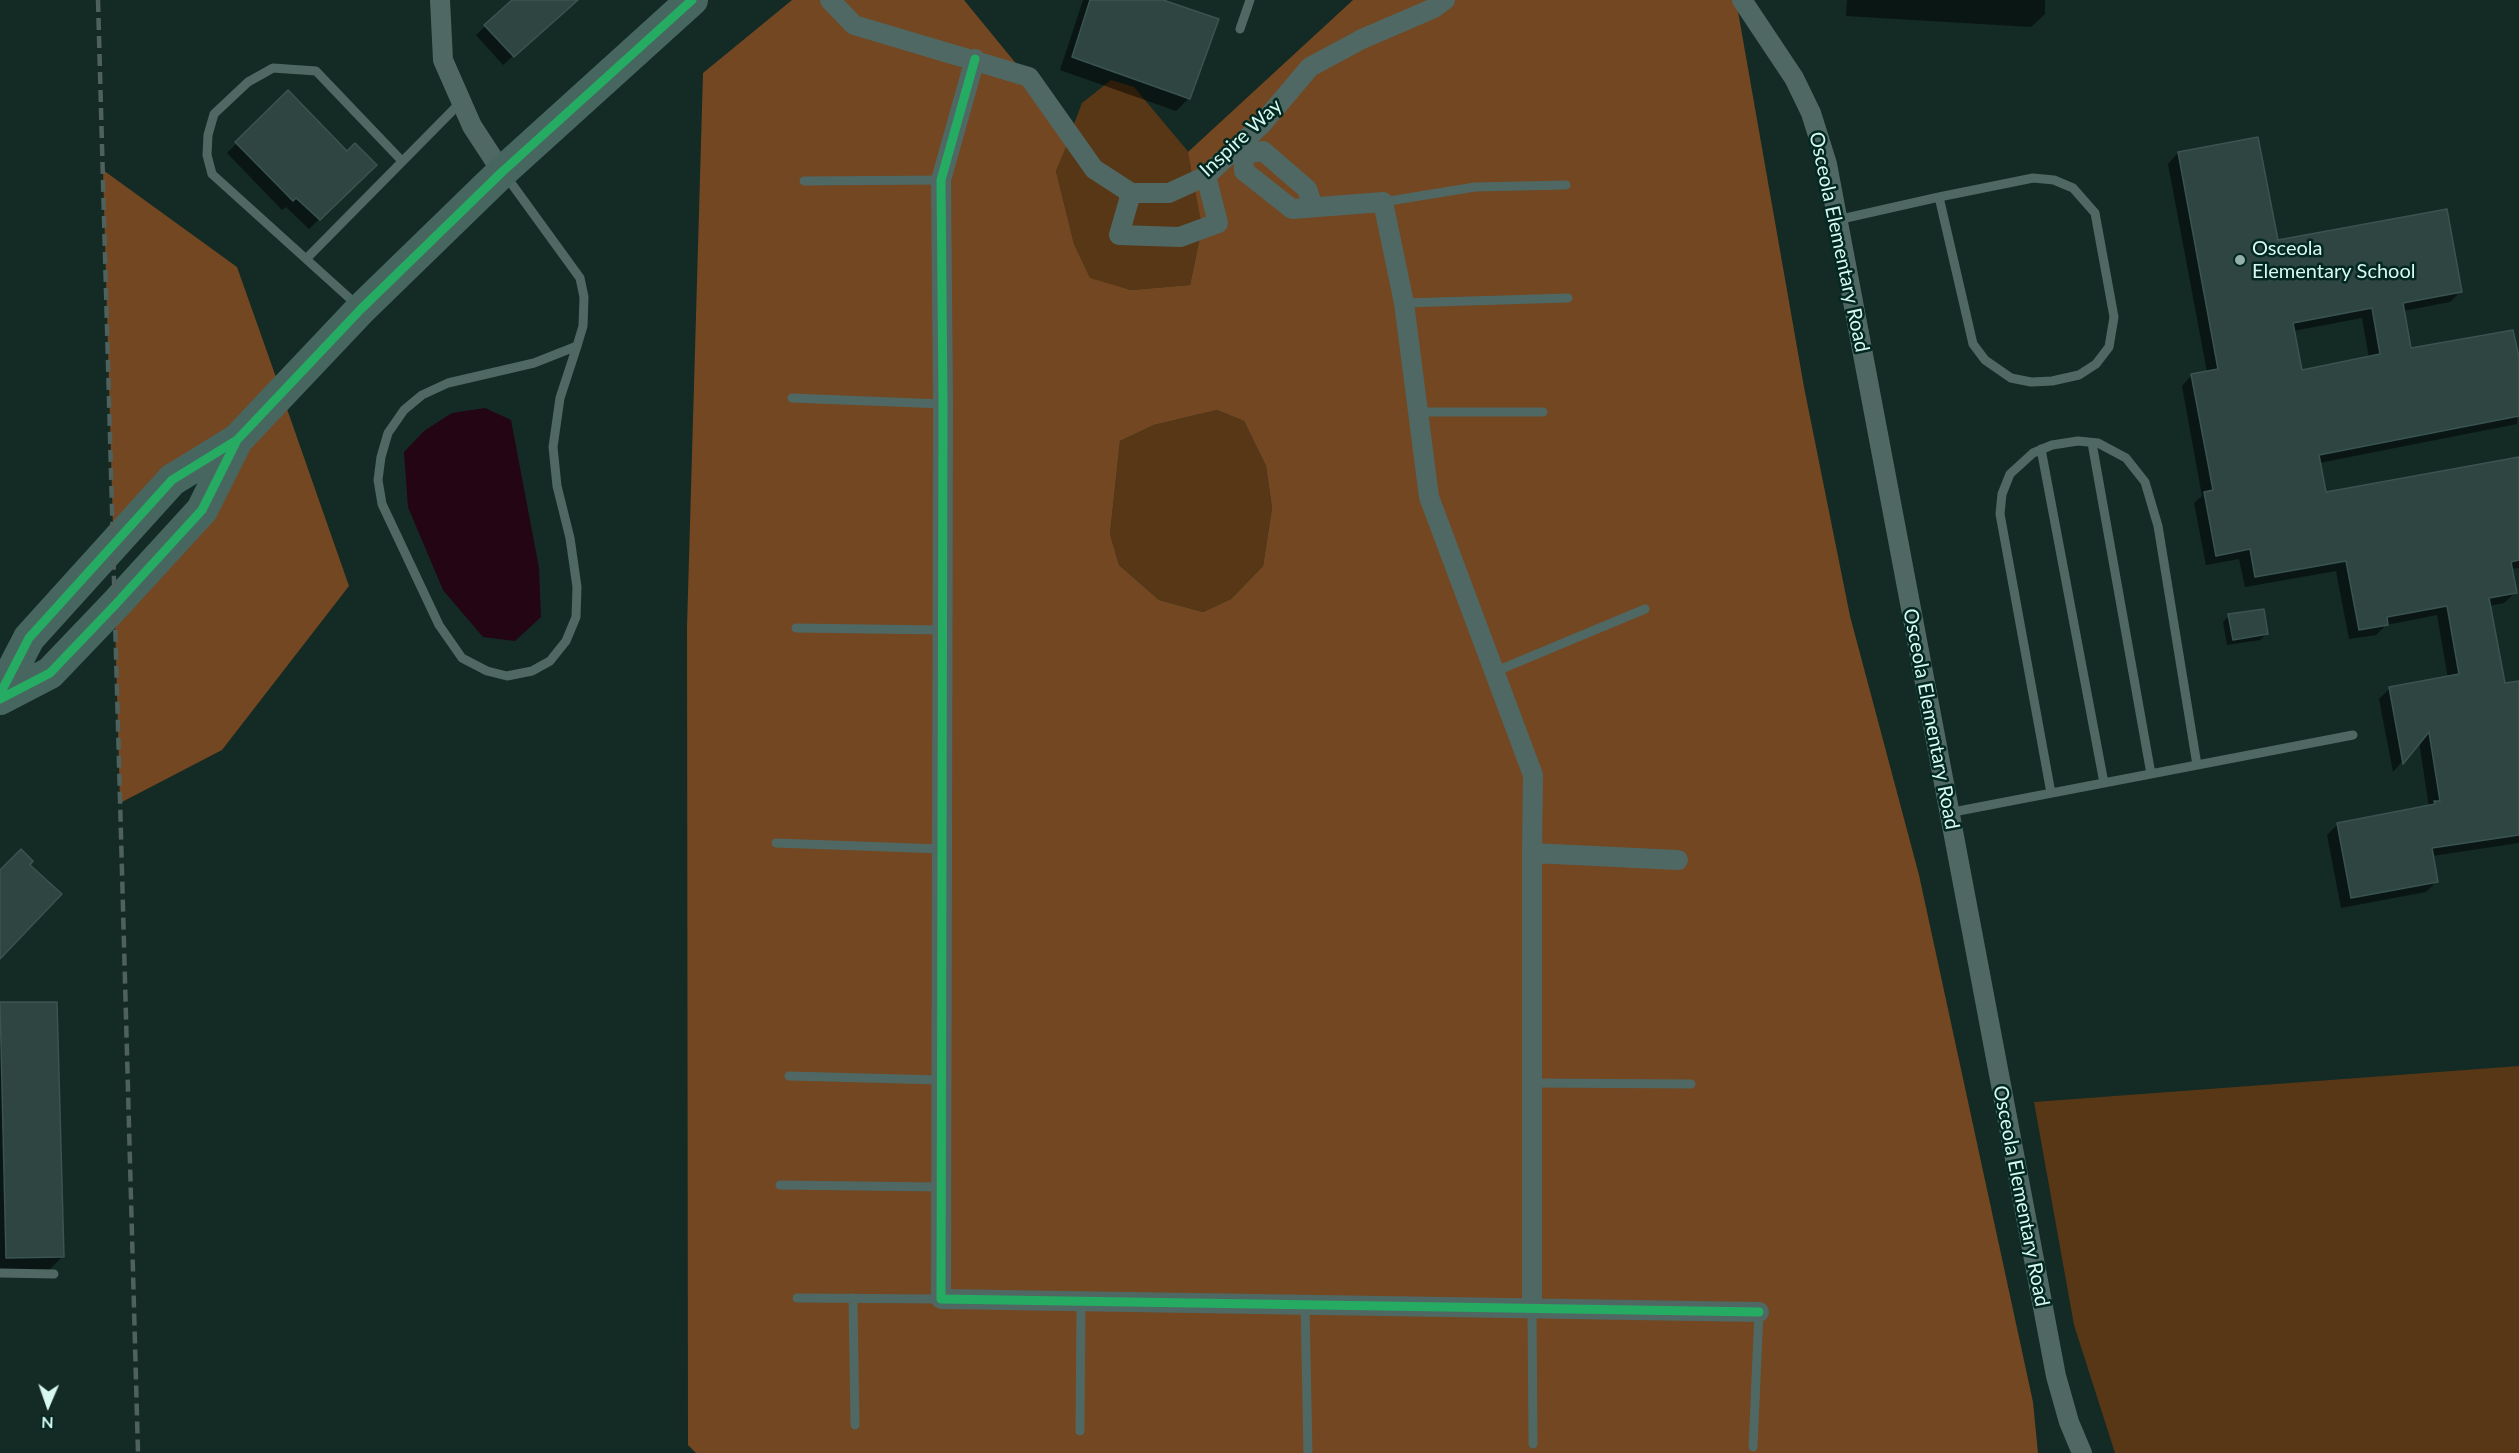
<!DOCTYPE html>
<style>
body{margin:0}
#map{position:relative;width:2519px;height:1453px;overflow:hidden;background:#142a25;font-family:Lato,sans-serif}
canvas{display:block}
.north{position:absolute;left:18px;top:1375px;width:60px;height:60px;-webkit-text-stroke:4px #022821;paint-order:stroke;rotate:182deg;font-size:16px;font-weight:700;line-height:24px;text-align:center;color:#d8f9f0}
.north::after{content:'';display:block;margin:auto;width:21px;height:27px;background:#d8f9f0;clip-path:polygon(50% 0,100% 100%,50% 72%,0 100%)}
</style>
<div id="map">
<canvas width="2519" height="1453"></canvas>
<div class="north">N</div>
</div>
<script>
const g = document.querySelector('canvas').getContext('2d');
g.lineJoin = 'round';
function fillPath(path, color) { g.fillStyle = color; g.fill(path, 'evenodd'); }
const toPath = rows => new Path2D(rows.map(r => 'M' + r).join(''));
function strokePath(path, color, width, dash) { g.strokeStyle = color; g.lineWidth = width; g.lineCap = dash ? 'butt' : 'round'; g.setLineDash(dash || []); g.stroke(path); }
function write(font, color, halo, rows, align = 'center') {
  g.font = font + ' Lato,sans-serif'; g.lineWidth = 5; g.setLineDash([]); g.textBaseline = 'middle'; g.strokeStyle = halo; g.fillStyle = color; for (const [text, x, y, turn = 0] of rows) {
    g.save(); g.translate(x, y); g.rotate((+turn || 0) * Math.PI / 180); g.textAlign = isNaN(turn) ? turn : align; if (halo) g.strokeText(text, 0, 0); g.fillText(text, 0, 0); g.restore();
  }
}
const green = toPath([
 [1111,80,1134,87,1191,155,1202,227,1190,285,1131,290,1090,279,1074,244,1056,171,1082,103],
 [1217,410,1244,421,1266,466,1272,508,1263,566,1231,599,1203,612,1159,600,1119,565,1110,534,1120,441,1154,425],
 [2519,1066,2519,1453,2115,1453,2074,1325,2034,1102]
]);
const forest = toPath([
 [792,0,964,0,1072,132,1056,171,1074,244,1090,278,1131,290,1190,285,1202,227,1188,152,1353,0,1736,0,1804,387,1850,616,1919,875,2033,1402,2038,1453,696,1453,688,1445,687,627,703,73],
 [1217,410,1244,421,1266,466,1272,508,1263,566,1231,599,1203,612,1159,600,1119,565,1110,534,1120,441,1154,425],
 [103,170,237,267,277,380,229,431,113,529],
 [286,406,349,586,222,750,120,803,115,622,245,450]
]);
const water = toPath([
 [485,408,511,420,539,568,541,617,515,641,483,637,443,590,408,507,404,452,424,431,452,413]
]);
const shadow = toPath([
 [514,0,572,0,564,11,503,65,476,35],
 [1083,0,1159,0,1189,98,1176,111,1060,70],
 [1847,0,2045,0,2045,14,2031,27,1846,16],
 [288,92,347,153,374,165,309,229,286,207,282,210,227,153],
 [2178,153,2276,242,2460,292,2450,302,2403,311,2410,350,2519,369,2517,424,2319,463,2324,494,2519,459,2519,568,2511,569,2515,593,2504,603,2489,606,2504,685,2519,683,2519,843,2432,856,2437,881,2426,892,2341,908,2327,835,2337,825,2429,807,2419,742,2393,772,2379,699,2389,689,2448,678,2437,615,2386,625,2376,635,2349,639,2336,571,2245,587,2239,559,2206,565,2194,503,2202,496,2182,386,2192,375,2207,372,2168,164],
 [2362,318,2369,358,2301,372,2293,331],
 [2229,616,2266,634,2260,640,2227,645,2223,622],
 [0,1003,56,1004,62,1257,49,1270,0,1270]
]);
const building = toPath([
 [512,0,578,0,514,57,484,25,512,0],
 [1090,0,1163,0,1219,19,1190,99,1072,57,1090,0],
 [288,90,347,151,355,143,377,165,320,220,296,198,293,201,235,142,288,90],
 [2258,137,2278,240,2447,209,2462,292,2403,303,2411,348,2513,330,2519,357,2519,416,2319,455,2326,492,2519,457,2519,560,2511,562,2517,593,2489,598,2505,683,2519,681,2519,835,2432,848,2438,882,2351,898,2337,823,2435,804,2434,801,2440,801,2429,732,2403,764,2389,687,2459,674,2447,606,2387,617,2388,625,2359,630,2346,561,2255,577,2250,549,2216,556,2204,492,2213,490,2191,374,2218,369,2178,152,2258,137],
 [2372,308,2380,354,2302,370,2293,323,2372,308],
 [2264,609,2268,634,2233,640,2228,614,2264,609],
 [21,849,33,861,30,865,62,894,0,959,0,870,21,849],
 [0,1002,57,1002,64,1257,6,1258,0,1002]
]);
const service = toPath([
 [1240,29,1250,0],
 [506,176,580,278,584,297,583,326,577,346,560,398,553,447,557,486,570,538,577,587,576,617,566,641,550,661,532,671,507,676,487,671,462,658,439,625,382,504,378,480,381,457,388,433,404,410,422,395,448,383,534,363,577,346],
 [2033,178,2054,180,2073,188,2095,213,2114,317,2109,347,2096,364,2079,375,2052,381,2031,382,2011,378,1985,360,1973,344,1939,197,2033,178],
 [804,181,941,180],
 [1383,202,1475,187,1566,185],
 [1837,220,1939,197],
 [307,258,461,102],
 [1404,303,1568,298],
 [357,305,212,174,207,155,208,135,214,114,248,82,273,68,316,71,402,161],
 [792,398,943,404],
 [1419,412,1543,412],
 [2092,443,2151,774],
 [2041,449,2104,783],
 [796,628,942,630],
 [1494,672,1645,609],
 [2051,793,2000,514,2002,494,2010,474,2033,453,2052,445,2078,441,2098,443,2126,458,2145,482,2158,526,2197,765],
 [1948,813,2353,735],
 [776,843,942,849],
 [789,1076,941,1080],
 [1532,1083,1691,1084],
 [780,1185,939,1187],
 [0,1273,54,1274],
 [797,1298,941,1299],
 [853,1298,855,1425],
 [1305,1305,1308,1453],
 [1532,1308,1533,1444],
 [1080,1431,1081,1301],
 [1753,1447,1759,1312]
]);
const minor = toPath([
 [440,0,443,60,472,126,502,172],
 [830,0,854,25,1029,77,1094,169,1131,193,1169,193,1206,176,1261,125,1310,67,1362,39,1434,8,1445,0],
 [1742,0,1794,78,1811,113,1827,164,2056,1376,2069,1422,2082,1453],
 [975,59,941,180,943,404,941,1299,1759,1312],
 [1237,147,1243,154,1244,171,1292,209,1383,202,1404,303,1429,497,1533,775,1532,853],
 [1243,154,1263,151,1307,189,1313,207],
 [1131,193,1119,235,1180,237,1218,223,1206,176],
 [1532,1308,1532,853,1678,860]
]);
const trunk = toPath([
 [0,694,29,638,172,480,237,440,361,309,502,172,692,0],
 [0,699,50,673,115,605,202,510,237,440]
]);
const rail = toPath([
 [98,0,138,1453]
]);
const cycleway = toPath([
 [975,59,941,180,943,404,941,1299,1759,1312],
 [0,694,29,638,172,480,237,440,361,309,502,172,692,0],
 [0,699,50,673,115,605,202,510,237,440]
]);
const markers = [
 [2240,260,6,"#93b1a9"]
];
const streetNames = [
 ["Inspire Way",1241,138,-43],
 ["Osceola Elementary Road",1839,242,78],
 ["Osceola Elementary Road",1931,719,79],
 ["Osceola Elementary Road",2021,1196,79]
];
const poiNames = [
 ["Osceola",2252,249],
 ["Elementary School",2252,272]
];
fillPath(green, '#583716');
fillPath(forest, '#724721');
fillPath(water, '#240513');
fillPath(shadow, '#0007');
fillPath(building, '#2e4542');
strokePath(building, '#3a5452', 1.5);
strokePath(service, '#506863', 9);
strokePath(minor, '#506863', 20);
strokePath(trunk, '#486660', 32);
strokePath(rail, '#4e615c', 4.5, [12, 6]);
strokePath(cycleway, '#26ab63', 9);
for (const [x, y, r, color] of markers) { const dot = new Path2D(); dot.arc(x, y, r, 0, 2 * Math.PI); g.fillStyle = color; g.fill(dot); strokePath(dot, '#022821', 2); }
write('20px', '#d8f9f0', '#022821', streetNames);
write('20px', '#d8f9f0', '#022821', poiNames, 'left');
</script>
